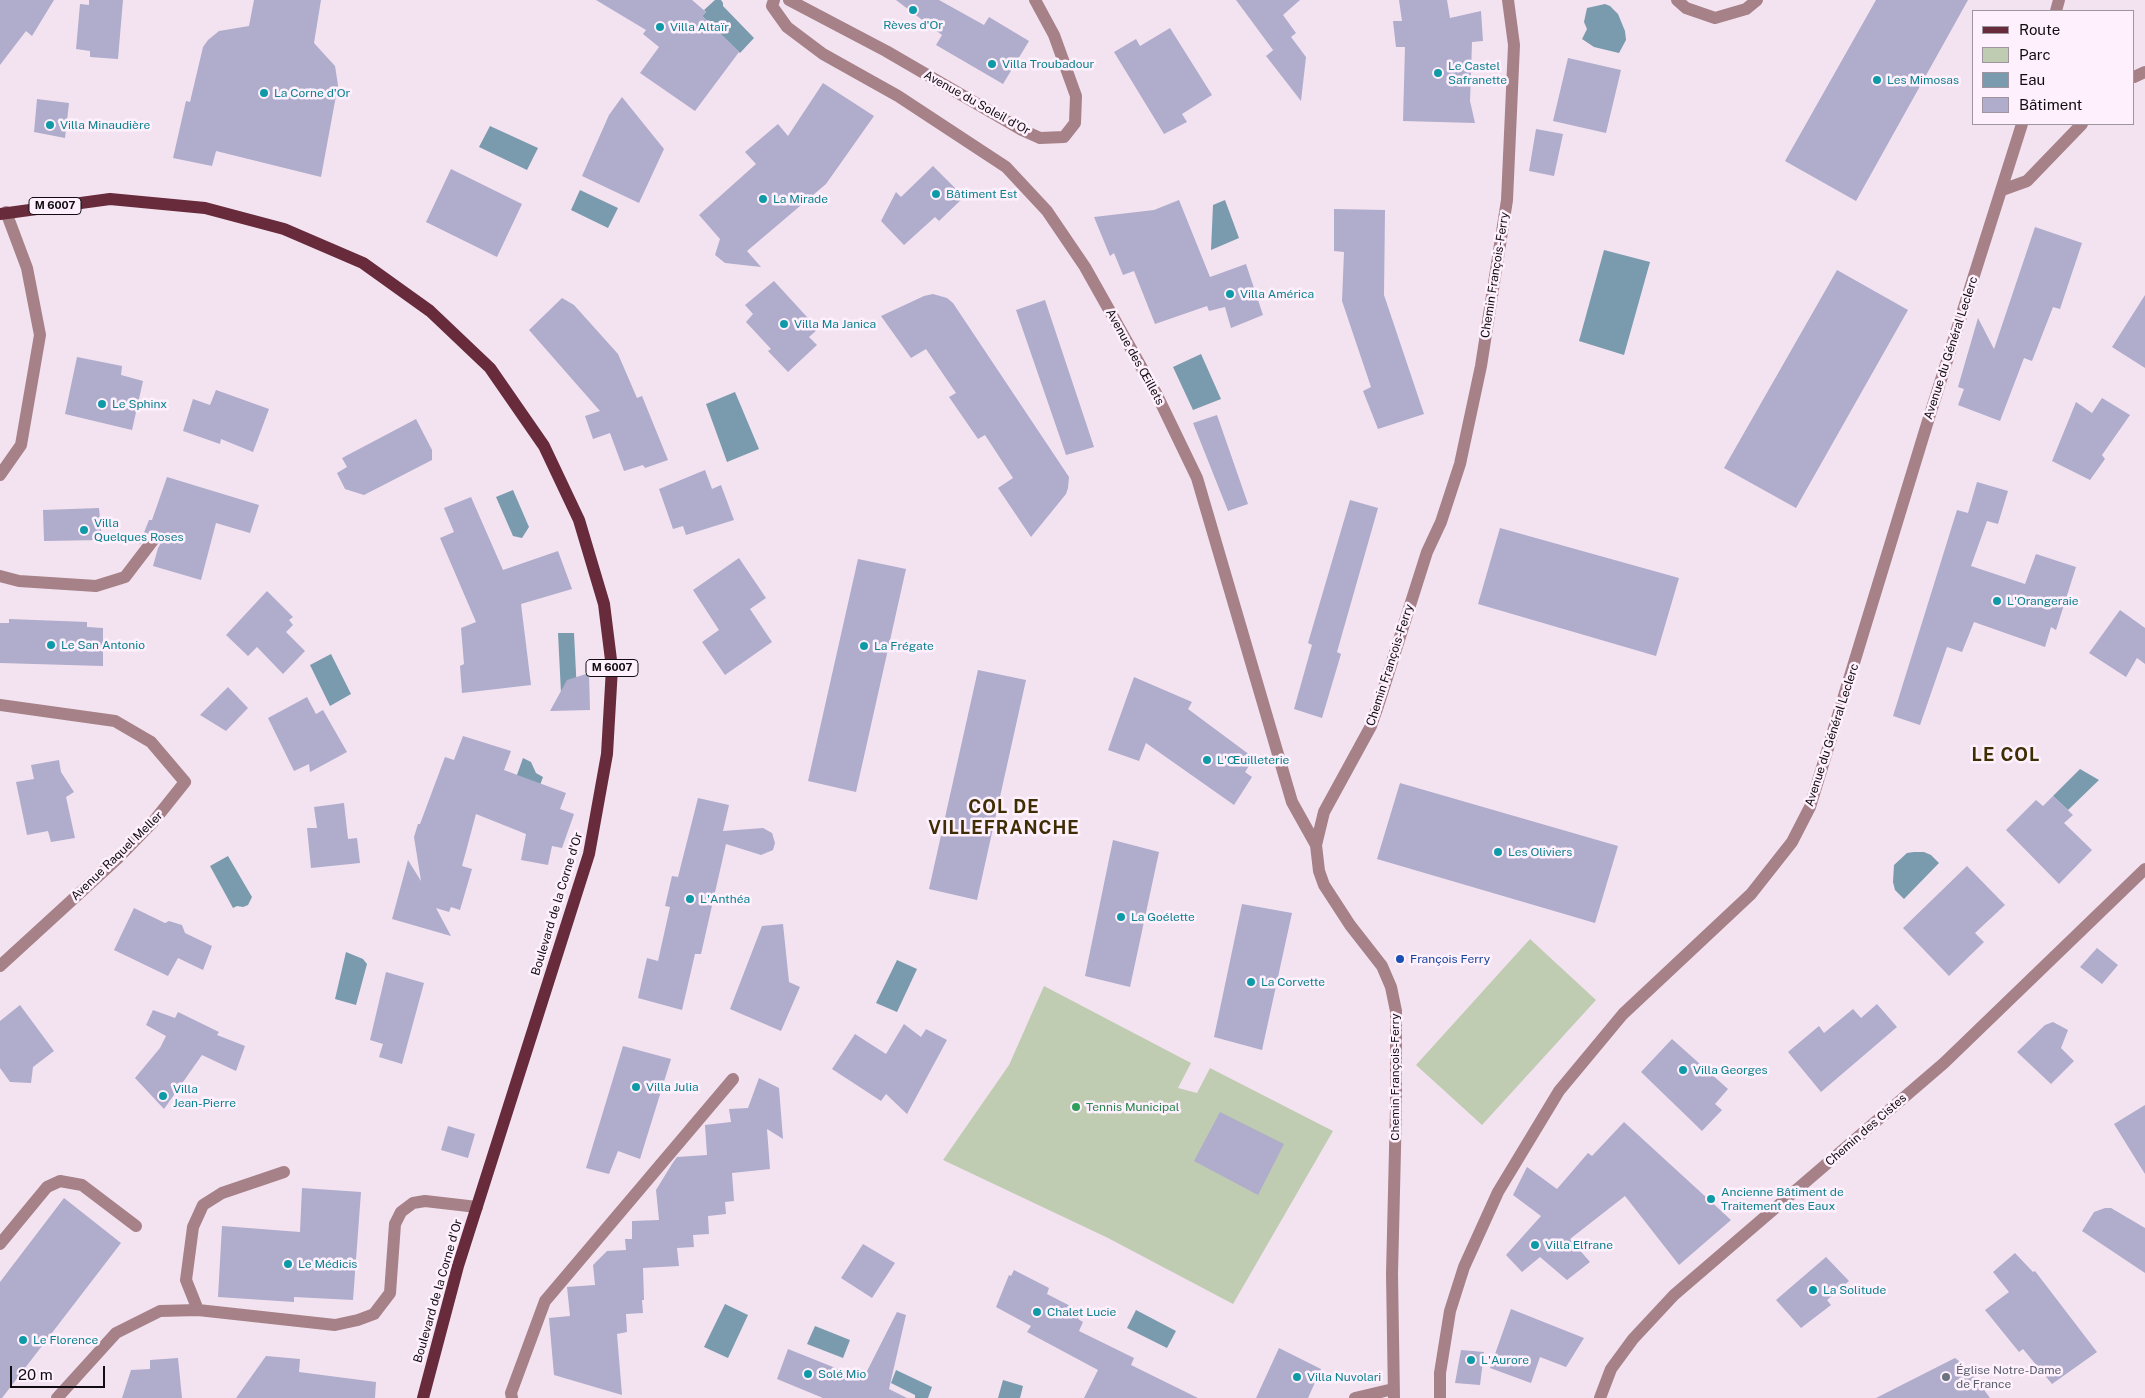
<!DOCTYPE html>
<meta charset="utf-8">
<style>
body{margin:0}
#map{position:relative;width:2145px;height:1398px;overflow:hidden;background:#f3e3f1;font-family:"Public Sans",sans-serif}
canvas{display:block}
.legend{position:absolute;left:1972px;top:10px;width:162px;height:115px;box-sizing:border-box;background:#fef1fd;border:1px solid #9f959f;margin:0;padding:6px 9px;list-style:none;font-size:15px;color:#110c11}
.legend li{display:flex;align-items:center;gap:10px;height:25px}
.legend b{width:25px;border:1px solid #9f959f}
.scale{position:absolute;left:10px;top:1366px;width:95px;height:22px;box-sizing:border-box;border:2px solid #110c11;border-top:0;padding-left:6px;font-size:15px;line-height:18px;white-space:nowrap;color:#110c11;-webkit-text-stroke:4px #fef1fd;paint-order:stroke}
</style>
<div id="map">
<canvas width="2145" height="1398"></canvas>
<ul class="legend">
<li><b style="height:6px;background:#682b3c"></b>Route</li>
<li><b style="height:14px;background:#c0ccb2"></b>Parc</li>
<li><b style="height:14px;background:#7a9aad"></b>Eau</li>
<li><b style="height:14px;background:#afaccc"></b>Bâtiment</li>
</ul>
<div class="scale">20 m</div>
</div>
<script>
const c = document.querySelector('canvas').getContext('2d');
c.lineJoin = 'round';
function fillPath(path, color) { c.fillStyle = color; c.fill(path, 'evenodd'); }
const poly = rows => new Path2D(rows.map(r => 'M' + r).join(''));
function trace(path, color, width, dash) { c.strokeStyle = color; c.lineWidth = width; c.lineCap = dash ? 'butt' : 'round'; c.setLineDash(dash || []); c.stroke(path); }
function drawText(font, color, halo, rows, align = 'center') {
  c.font = font + ' "Public Sans",sans-serif'; c.lineWidth = 5; c.setLineDash([]); c.textBaseline = 'middle'; c.strokeStyle = halo; c.fillStyle = color; for (const [text, x, y, turn = 0] of rows) {
    c.save(); c.translate(x, y); c.rotate((+turn || 0) * Math.PI / 180); c.textAlign = isNaN(turn) ? turn : align; if (halo) c.strokeText(text, 0, 0); c.fillText(text, 0, 0); c.restore();
  }
}
fillPath(poly([
 [1530,939,1596,1000,1482,1125,1416,1065],
 [1044,986,1191,1063,1178,1088,1197,1093,1210,1068,1333,1131,1233,1304,1108,1238,943,1160,1009,1065]
]), '#c0ccb2');
fillPath(poly([
 [715,0,721,0,723,3,723,6,754,38,740,53,702,16,706,12,704,10],
 [1605,4,1610,6,1618,14,1625,31,1626,40,1619,53,1594,47,1582,39,1587,29,1584,22,1587,8],
 [490,126,538,148,527,170,479,147],
 [580,190,618,208,608,228,571,210],
 [1225,200,1239,238,1211,250,1213,205],
 [1604,250,1650,262,1624,355,1579,341],
 [1201,354,1221,399,1193,410,1173,367],
 [735,392,759,449,727,462,706,404],
 [513,490,529,527,522,538,513,536,496,497],
 [558,633,574,633,577,693,561,693],
 [331,654,351,694,330,706,310,665],
 [523,758,531,762,536,773,543,777,530,812,507,803],
 [2080,769,2099,780,2068,810,2053,796],
 [1914,852,1924,852,1931,855,1939,863,1904,899,1895,890,1893,882,1894,865,1907,853],
 [228,856,252,897,248,905,243,907,237,906,233,908,210,866],
 [346,952,363,959,367,964,356,1005,335,999],
 [897,960,917,969,897,1012,876,1003],
 [725,1304,748,1315,728,1358,704,1347],
 [1136,1310,1176,1331,1167,1348,1127,1328],
 [815,1326,850,1340,843,1358,807,1344],
 [896,1370,932,1387,928,1398,915,1398,915,1395,891,1383],
 [1003,1380,1023,1386,1020,1398,998,1398]
]), '#7a9aad');
fillPath(poly([
 [0,0,54,0,32,36,26,31,0,65],
 [89,0,123,0,118,59,90,57,90,51,76,49,80,4,89,5],
 [254,0,321,0,314,43,335,66,338,85,321,177,216,151,212,166,173,158,186,101,190,102,203,47,208,40,219,31,249,26],
 [596,0,692,0,706,12,702,16,739,52,695,111,640,73,659,47,643,34,646,30],
 [896,0,939,0,984,25,989,17,1029,41,1003,84,936,45,942,35],
 [1236,0,1300,0,1283,15,1296,33,1291,37,1306,57,1301,101,1266,56,1277,47,1273,50],
 [1399,0,1447,0,1450,18,1481,11,1483,41,1472,42,1470,101,1475,123,1403,121,1405,47,1396,47,1393,21,1402,21],
 [1876,0,1968,0,1856,201,1785,161],
 [1170,28,1212,95,1182,114,1187,122,1164,134,1114,52,1136,39,1140,46],
 [1568,58,1621,70,1606,133,1553,121],
 [823,83,874,116,826,184,747,251,761,267,725,263,715,255,720,239,699,215,756,164,745,152,778,124,788,136],
 [622,97,664,149,639,203,582,176,609,115],
 [37,99,69,103,65,138,34,132],
 [1536,129,1563,134,1554,176,1529,171],
 [933,166,964,197,939,221,935,217,904,245,881,221,896,192,901,197],
 [451,169,522,204,497,257,426,222],
 [1179,200,1210,277,1246,264,1263,315,1231,328,1225,307,1209,311,1207,306,1155,324,1134,271,1123,275,1114,253,1110,256,1094,217,1154,210],
 [1334,209,1385,210,1384,295,1424,414,1378,429,1363,391,1371,387,1342,301,1344,252,1334,251],
 [2035,227,2082,243,2060,309,2053,307,2032,361,2024,358,2000,421,1958,405,1964,389,1958,387,1978,318,1994,349],
 [1837,270,1908,310,1796,508,1724,468],
 [774,281,818,329,809,337,817,345,788,372,768,351,771,349,746,322,753,314,745,305],
 [933,294,947,298,953,303,1069,477,1068,488,1066,494,1031,537,998,488,1013,478,985,435,978,439,949,397,956,393,926,349,911,358,881,316,924,296],
 [2145,295,2145,368,2112,347],
 [562,298,574,305,618,354,637,398,642,396,668,460,645,468,643,465,624,471,610,433,593,439,585,416,600,411,529,330],
 [1045,300,1094,447,1066,455,1016,310],
 [77,357,122,366,121,375,143,381,132,430,65,414],
 [216,390,269,409,253,452,221,439,220,444,183,431,193,399,210,405],
 [2102,398,2130,415,2102,455,2105,459,2090,480,2052,461,2076,402,2092,413],
 [1217,415,1248,504,1228,511,1193,423],
 [416,419,432,450,432,460,364,495,345,489,337,473,347,467,342,458],
 [705,470,712,489,721,485,734,520,686,535,683,526,673,529,659,489],
 [167,477,259,505,250,533,216,523,201,580,153,566,158,548,162,541,158,532,150,532,139,545,149,520,152,520],
 [1977,482,2008,491,1998,524,1987,521,1971,566,2025,584,2036,554,2076,567,2056,630,2051,627,2045,647,1974,622,1962,652,1947,647,1920,725,1893,716,1957,510,1968,513],
 [471,497,503,570,558,551,572,589,521,604,531,685,462,693,460,666,464,664,461,628,476,622,440,538,454,532,444,508],
 [1350,500,1378,508,1337,652,1341,654,1322,718,1294,709,1312,645,1308,643],
 [99,508,102,540,44,541,43,510],
 [1500,528,1679,578,1656,656,1478,604],
 [739,558,766,598,750,609,772,642,725,675,702,642,719,630,693,590],
 [858,559,906,569,856,792,808,781],
 [267,591,293,617,289,620,293,625,286,632,305,651,283,674,257,647,248,656,226,635],
 [2120,610,2145,628,2145,664,2137,658,2126,677,2089,653],
 [9,619,87,622,87,627,103,628,103,666,0,663,0,623,9,623],
 [978,670,1026,680,977,900,929,889],
 [589,673,590,710,550,711,567,680],
 [1134,677,1192,702,1188,709,1254,758,1245,772,1252,777,1234,805,1146,743,1139,761,1108,750],
 [228,687,248,708,226,731,200,715],
 [307,697,316,714,323,710,347,752,310,772,309,764,294,771,268,718],
 [463,736,511,751,504,770,566,793,560,809,574,814,562,848,552,846,548,865,521,860,526,834,476,814,462,866,472,869,460,910,451,907,449,912,436,908,451,936,392,919,408,860,421,881,414,837,418,824,420,824,445,757,454,760],
 [59,760,61,772,74,792,66,797,75,838,51,842,48,831,27,835,16,782,34,779,31,765],
 [1400,783,1618,846,1595,923,1377,859],
 [2053,796,2073,815,2064,823,2092,850,2059,884,2006,830,2036,800,2043,806],
 [698,798,729,805,723,831,763,828,772,833,775,843,773,850,761,855,726,844,701,954,695,954,682,1010,638,998,647,958,658,961,670,907,665,906,672,876,678,877],
 [344,803,348,839,357,838,360,863,311,868,307,828,317,828,314,807],
 [1113,840,1159,852,1130,987,1085,976],
 [1967,866,2005,905,1975,933,1984,942,1949,976,1903,928],
 [1242,904,1292,913,1262,1050,1214,1037],
 [134,908,165,923,169,921,182,925,185,933,212,946,203,970,178,958,168,976,114,950],
 [783,924,789,982,800,987,781,1031,730,1009,762,926],
 [2097,948,2118,965,2102,984,2080,967],
 [386,972,424,983,402,1064,379,1057,383,1044,370,1040],
 [1877,1004,1897,1027,1821,1092,1788,1052,1819,1026,1824,1033,1853,1009,1861,1018],
 [20,1005,54,1051,33,1067,31,1083,10,1082,0,1068,0,1021],
 [153,1010,175,1018,178,1012,219,1032,217,1035,245,1046,236,1071,202,1055,164,1109,135,1078,160,1048,166,1036,146,1025],
 [2053,1022,2068,1030,2061,1048,2074,1061,2051,1084,2017,1052,2045,1025],
 [904,1024,921,1037,926,1029,947,1040,907,1114,886,1094,881,1101,832,1069,855,1034,886,1054],
 [1672,1039,1728,1089,1715,1104,1722,1110,1702,1131,1641,1072],
 [623,1046,671,1059,640,1159,618,1151,609,1174,586,1168],
 [759,1078,779,1088,783,1139,767,1129,770,1169,732,1173,734,1201,725,1202,726,1214,708,1216,709,1234,693,1235,694,1247,677,1248,679,1266,643,1268,644,1300,642,1300,643,1313,626,1314,627,1332,617,1334,622,1395,554,1375,549,1318,570,1316,567,1287,595,1285,593,1265,607,1251,626,1250,625,1239,632,1239,632,1221,659,1220,656,1190,672,1164,677,1157,707,1155,705,1125,731,1122,729,1109,748,1108],
 [2145,1105,2145,1174,2114,1124],
 [1220,1112,1284,1144,1258,1195,1194,1161],
 [1624,1122,1731,1220,1679,1265,1625,1196,1570,1239,1590,1262,1567,1280,1540,1257,1522,1272,1506,1255,1541,1216,1513,1195,1527,1167,1557,1189,1588,1153,1592,1156],
 [448,1126,475,1134,468,1158,441,1150],
 [302,1188,361,1192,353,1300,294,1297,294,1302,218,1297,222,1226,300,1232],
 [64,1198,121,1243,2,1398,0,1398,0,1282],
 [2105,1208,2111,1208,2145,1228,2145,1273,2082,1231,2094,1212],
 [863,1244,895,1263,872,1298,841,1278],
 [2015,1253,2033,1272,2035,1271,2097,1352,2052,1384,2023,1349,2019,1352,1985,1310,2009,1292,1993,1272],
 [1826,1257,1849,1281,1827,1300,1831,1305,1801,1328,1776,1300],
 [1014,1270,1049,1288,1047,1294,1082,1312,1078,1319,1083,1322,1079,1331,1134,1358,1131,1365,1198,1398,1084,1398,1098,1370,1027,1332,1031,1326,996,1307,1009,1275,1011,1276],
 [1511,1309,1584,1338,1566,1367,1540,1357,1531,1383,1490,1368],
 [897,1312,906,1315,889,1389,907,1398,823,1398,777,1379,788,1349,863,1379],
 [1279,1348,1321,1369,1308,1398,1256,1398],
 [1461,1350,1484,1352,1480,1385,1455,1383],
 [266,1356,300,1359,299,1372,376,1382,375,1398,236,1398],
 [178,1358,182,1398,122,1398,131,1370,150,1369,150,1360],
 [1955,1358,1968,1368,1990,1398,1876,1398]
]), '#afaccc');
trace(poly([
 [774,0,772,6,787,27,823,54,898,96,1006,167,1047,211,1085,267,1157,395,1197,478,1292,802,1316,845],
 [789,0,886,51,1022,130,1040,138,1064,137,1075,123,1076,96,1054,35,1035,0],
 [1677,0,1686,8,1715,18,1746,9,1757,0],
 [2056,11,2059,0],
 [2134,77,2145,72],
 [2002,190,2027,181,2082,124],
 [0,475,21,445,40,335,27,268,6,212],
 [0,576,19,581,96,586,125,577,154,539],
 [0,705,115,721,151,742,185,782,153,822,118,858,0,966],
 [0,1244,47,1187,60,1181,82,1185,136,1226],
 [198,1310,186,1280,193,1227,203,1205,222,1193,284,1172],
 [57,1398,116,1333,160,1311,198,1310,335,1325,358,1320,374,1314,390,1293,395,1224,401,1212,413,1203,425,1201,477,1207],
 [512,1398,511,1393,545,1301,733,1079],
 [1355,1398,1393,1389],
 [1394,1398,1392,1274,1396,1108,1396,1011,1391,987,1382,966,1350,925,1324,885,1319,871,1316,845,1324,812,1371,726,1378,706,1427,552,1441,522,1460,464,1481,366,1507,200,1514,45,1508,0],
 [1440,1398,1440,1373,1450,1311,1464,1267,1498,1192,1559,1091,1623,1014,1751,894,1792,842,1810,807,1927,424,2022,124],
 [1600,1398,1611,1369,1633,1339,1674,1295,1944,1063,2145,869]
]), '#a68188', 12);
trace(poly([
 [0,214,110,199,205,208,284,229,363,263,430,311,490,368,544,446,579,520,604,604,612,668,607,754,589,854,458,1266,423,1398]
]), '#682b3c', 12);
for (const [x, y, r, color] of [
 [913,10,5,"#0f9aa8"],
 [660,27,5,"#0f9aa8"],
 [992,64,5,"#0f9aa8"],
 [1438,73,5,"#0f9aa8"],
 [1877,80,5,"#0f9aa8"],
 [264,93,5,"#0f9aa8"],
 [50,125,5,"#0f9aa8"],
 [936,194,5,"#0f9aa8"],
 [763,199,5,"#0f9aa8"],
 [1230,294,5,"#0f9aa8"],
 [784,324,5,"#0f9aa8"],
 [102,404,5,"#0f9aa8"],
 [84,530,5,"#0f9aa8"],
 [1997,601,5,"#0f9aa8"],
 [51,645,5,"#0f9aa8"],
 [864,646,5,"#0f9aa8"],
 [1207,760,5,"#0f9aa8"],
 [1498,852,5,"#0f9aa8"],
 [690,899,5,"#0f9aa8"],
 [1121,917,5,"#0f9aa8"],
 [1400,959,5,"#1a4fb4"],
 [1251,982,5,"#0f9aa8"],
 [1683,1070,5,"#0f9aa8"],
 [636,1087,5,"#0f9aa8"],
 [163,1096,5,"#0f9aa8"],
 [1076,1107,5,"#2e9e5b"],
 [1711,1199,5,"#0f9aa8"],
 [1535,1245,5,"#0f9aa8"],
 [288,1264,5,"#0f9aa8"],
 [1813,1290,5,"#0f9aa8"],
 [1037,1312,5,"#0f9aa8"],
 [23,1340,5,"#0f9aa8"],
 [1471,1360,5,"#0f9aa8"],
 [808,1374,5,"#0f9aa8"],
 [1297,1377,5,"#0f9aa8"],
 [1946,1377,5,"#6b7280"]
]) { const dot = new Path2D(); dot.arc(x, y, r, 0, 2 * Math.PI); c.fillStyle = color; c.fill(dot); trace(dot, '#fef1fd', 2); }
for (const [x, y, w] of [
 [55,206,52],
 [612,668,52]
]) { const box = new Path2D(); box.roundRect(x - w / 2, y - 8.5, w, 17, 4); c.fillStyle = '#fef1fd'; c.fill(box); trace(box, '#110c11', 1); }
drawText('bold 11px', '#110c11', null, [
 ["M 6007",55,206],
 ["M 6007",612,668]
]);
drawText('12px', '#0d838f', '#fef1fd', [
 ["Rèves d'Or",913,25,"center"],
 ["Villa Altaïr",670,27],
 ["Villa Troubadour",1002,64],
 ["Le Castel",1448,66],
 ["Safranette",1448,80],
 ["Les Mimosas",1887,80],
 ["La Corne d'Or",274,93],
 ["Villa Minaudière",60,125],
 ["Bâtiment Est",946,194],
 ["La Mirade",773,199],
 ["Villa América",1240,294],
 ["Villa Ma Janica",794,324],
 ["Le Sphinx",112,404],
 ["Villa",94,523],
 ["Quelques Roses",94,537],
 ["L'Orangeraie",2007,601],
 ["Le San Antonio",61,645],
 ["La Frégate",874,646],
 ["L'Œuilleterie",1217,760],
 ["Les Oliviers",1508,852],
 ["L'Anthéa",700,899],
 ["La Goélette",1131,917],
 ["La Corvette",1261,982],
 ["Villa Georges",1693,1070],
 ["Villa Julia",646,1087],
 ["Villa",173,1089],
 ["Jean-Pierre",173,1103],
 ["Ancienne Bâtiment de",1721,1192],
 ["Traitement des Eaux",1721,1206],
 ["Villa Elfrane",1545,1245],
 ["Le Médicis",298,1264],
 ["La Solitude",1823,1290],
 ["Chalet Lucie",1047,1312],
 ["Le Florence",33,1340],
 ["L'Aurore",1481,1360],
 ["Solé Mio",818,1374],
 ["Villa Nuvolari",1307,1377]
], 'left');
drawText('12px', '#110c11', '#fef1fd', [
 ["Avenue du Soleil d'Or",977,103,29],
 ["Chemin François-Ferry",1495,275,-81],
 ["Avenue du Général Leclerc",1951,348,-72],
 ["Avenue des Œillets",1135,357,61],
 ["Chemin François-Ferry",1390,665,-72],
 ["Avenue du Général Leclerc",1832,735,-72],
 ["Avenue Raquel Meller",117,856,-44],
 ["Boulevard de la Corne d'Or",557,904,-73],
 ["Chemin François-Ferry",1395,1077,-90],
 ["Chemin des Cistes",1866,1130,-41],
 ["Boulevard de la Corne d'Or",438,1291,-74]
]);
drawText('12px', '#164399', '#fef1fd', [
 ["François Ferry",1410,959]
], 'left');
drawText('12px', '#27864d', '#fef1fd', [
 ["Tennis Municipal",1086,1107]
], 'left');
drawText('12px', '#5b616d', '#fef1fd', [
 ["Église Notre-Dame",1956,1370],
 ["de France",1956,1384]
], 'left');
c.letterSpacing = '1px';
drawText('bold 18px', '#3f2d04', '#fef1fd', [
 ["LE COL",2006,755],
 ["COL DE",1004,807],
 ["VILLEFRANCHE",1004,828]
]);
c.letterSpacing = '0px';
</script>
